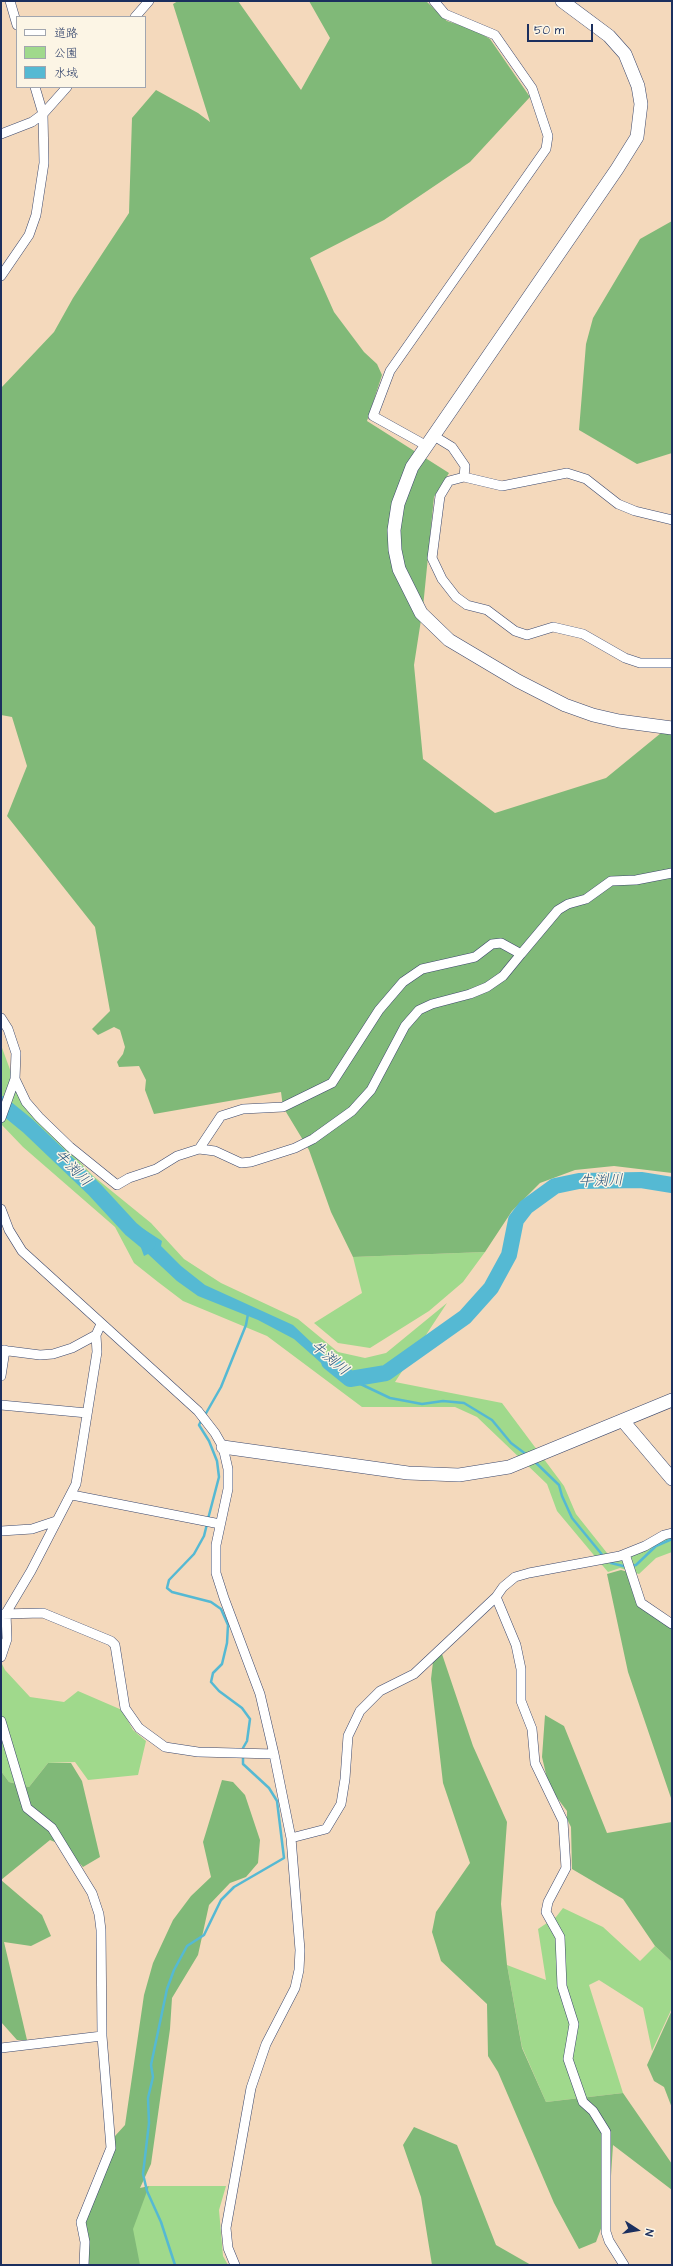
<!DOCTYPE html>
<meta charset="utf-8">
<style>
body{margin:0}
#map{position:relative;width:673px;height:2266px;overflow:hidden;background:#f4d9bc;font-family:"Architects Daughter","Klee One",sans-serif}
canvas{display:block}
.frame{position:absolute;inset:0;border:2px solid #1b2f5e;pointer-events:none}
.legend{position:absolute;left:16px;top:16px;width:130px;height:72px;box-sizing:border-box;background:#fcf5e5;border:1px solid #a2a6af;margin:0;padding:5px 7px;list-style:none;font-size:12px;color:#1b2f5e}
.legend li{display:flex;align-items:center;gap:8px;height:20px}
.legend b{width:20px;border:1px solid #a2a6af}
.north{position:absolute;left:617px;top:2210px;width:40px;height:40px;-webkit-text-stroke:3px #fcf5e5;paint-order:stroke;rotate:102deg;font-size:11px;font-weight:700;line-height:16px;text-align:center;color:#1b2f5e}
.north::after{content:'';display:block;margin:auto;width:14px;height:18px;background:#1b2f5e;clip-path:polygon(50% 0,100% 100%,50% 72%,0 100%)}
.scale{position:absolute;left:527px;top:24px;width:66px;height:18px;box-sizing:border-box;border:2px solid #1b2f5e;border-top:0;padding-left:5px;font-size:12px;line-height:14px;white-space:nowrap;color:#1b2f5e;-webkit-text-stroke:3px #fcf5e5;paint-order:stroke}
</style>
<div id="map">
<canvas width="673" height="2266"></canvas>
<div class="frame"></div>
<ul class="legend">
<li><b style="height:5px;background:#fff"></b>道路</li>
<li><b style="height:11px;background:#a0d98c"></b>公園</li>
<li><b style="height:11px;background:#55b9d3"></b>水域</li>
</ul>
<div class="north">N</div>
<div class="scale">50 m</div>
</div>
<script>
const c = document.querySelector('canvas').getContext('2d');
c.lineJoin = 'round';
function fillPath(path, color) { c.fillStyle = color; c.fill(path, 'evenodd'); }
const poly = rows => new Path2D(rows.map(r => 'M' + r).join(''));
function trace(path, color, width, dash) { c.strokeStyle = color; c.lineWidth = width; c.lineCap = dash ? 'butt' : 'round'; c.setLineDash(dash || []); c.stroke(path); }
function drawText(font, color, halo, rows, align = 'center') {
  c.font = font + ' "Architects Daughter","Klee One",sans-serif'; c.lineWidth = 3; c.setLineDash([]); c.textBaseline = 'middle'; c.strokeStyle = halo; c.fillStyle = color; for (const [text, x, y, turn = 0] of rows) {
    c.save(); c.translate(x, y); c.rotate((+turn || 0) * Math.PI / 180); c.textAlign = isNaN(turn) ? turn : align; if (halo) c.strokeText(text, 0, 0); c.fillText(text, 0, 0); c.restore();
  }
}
fillPath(poly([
 [1,1045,20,1097,92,1175,151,1223,184,1259,221,1283,298,1319,338,1352,365,1358,386,1353,447,1303,395,1382,502,1403,564,1486,576,1514,607,1553,618,1559,672,1535,672,1552,656,1558,639,1574,620,1568,608,1572,557,1511,547,1484,477,1417,455,1407,362,1407,267,1336,183,1301,158,1282,134,1263,115,1227,23,1147,1,1124],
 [485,1252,463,1282,429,1311,370,1348,338,1343,314,1323,362,1293,353,1257],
 [1,1662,5,1670,30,1697,64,1702,78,1691,122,1710,133,1730,146,1741,138,1775,88,1780,75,1762,48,1763,29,1787,9,1782,1,1771],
 [563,1908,603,1927,640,1961,655,1946,672,1962,672,2008,652,2051,643,2008,599,1980,589,1985,623,2093,546,2102,522,2047,507,1965,546,1980,538,1929,556,1917],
 [149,2186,226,2186,219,2210,223,2256,228,2265,105,2265]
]), '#a0d98c');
fillPath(poly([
 [178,1,238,1,301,90,330,38,309,1,426,1,447,21,475,30,490,39,530,97,470,162,384,220,310,258,334,312,364,352,377,364,382,375,367,421,449,473,434,497,423,607,414,665,423,759,495,813,606,778,672,724,672,1173,614,1166,575,1170,540,1183,512,1211,485,1252,353,1257,331,1212,309,1150,283,1107,281,1092,154,1114,145,1090,146,1080,139,1066,119,1067,117,1062,123,1054,125,1047,120,1030,114,1027,98,1035,92,1029,110,1011,95,927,7,816,27,766,12,717,1,715,1,388,54,332,73,298,129,213,132,118,156,90,198,113,210,122,173,4],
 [672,221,672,453,637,464,579,430,586,344,593,318,640,239],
 [621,1570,635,1574,643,1601,672,1619,672,1801,628,1672,607,1574],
 [442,1654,473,1746,507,1822,501,1904,507,1965,522,2048,546,2102,623,2093,672,2164,672,2190,613,2145,609,2207,596,2242,579,2249,554,2203,498,2072,488,2056,487,2004,441,1961,432,1932,436,1912,470,1863,443,1783,431,1679,433,1662],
 [545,1715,564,1726,607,1833,672,1822,672,1962,655,1946,623,1899,572,1869,571,1827,567,1819,567,1811,549,1787,542,1757],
 [48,1763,71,1763,82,1781,100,1857,83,1867,62,1845,50,1840,1,1880,42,1915,51,1936,31,1946,4,1942,27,2040,17,2040,1,2022,1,1771,9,1782,29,1787],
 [222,1780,233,1782,245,1795,260,1840,258,1863,246,1877,230,1883,209,1905,198,1955,172,1998,170,2029,151,2164,140,2188,149,2186,133,2229,140,2265,84,2265,82,2222,115,2136,125,2125,144,1995,153,1963,173,1920,191,1896,211,1877,203,1842],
 [672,2010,672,2108,664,2087,654,2081,647,2065],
 [414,2127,457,2145,496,2245,531,2265,432,2265,421,2197,403,2145]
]), '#80b978');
fillPath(poly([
 [142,1228,162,1241,161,1246,181,1266,205,1285,293,1325,350,1379,329,1370,294,1339,258,1320,198,1296,177,1281,148,1254,144,1256,136,1234,131,1229,140,1230]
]), '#55b9d3');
trace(poly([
 [350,1379,390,1398,422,1404,443,1401,464,1403,492,1420,511,1443,527,1455],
 [205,1415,221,1387,246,1325,248,1314],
 [202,1419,199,1425,209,1441,217,1461,219,1477,208,1519],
 [534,1461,559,1485,562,1496,572,1518,604,1557],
 [608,1560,611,1563,627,1567,636,1565,656,1546,672,1539],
 [175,2265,161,2222,147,2191,143,2174,149,2123,148,2098,153,2077,151,2065,167,1989,174,1970,187,1946,204,1935,221,1900,234,1887,284,1858,277,1801,269,1788,243,1764,243,1748,247,1741,250,1719,242,1708,219,1691,211,1682,213,1673,222,1664,227,1643,228,1625,221,1609,211,1602,172,1592,167,1588,169,1580,194,1554,204,1536,207,1524]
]), '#55b9d3', 2.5);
trace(poly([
 [1,1104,28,1126,95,1190,131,1229,148,1243],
 [329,1362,350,1379,386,1373,465,1317,491,1288,509,1255,516,1220,526,1207,555,1186,579,1181,641,1180,672,1185]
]), '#55b9d3', 16);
const street = poly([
 [10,1,17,25],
 [135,17,149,1],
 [1,134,32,122,43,114,67,87],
 [1,276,29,235,36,215,44,163,43,114,35,87],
 [434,436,452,447,465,466,464,477],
 [427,446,373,416,390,371,546,149,548,136,532,88,495,35,445,14,434,1],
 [672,520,635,511,618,504,586,479,567,473,502,486,464,477,449,481,440,496,432,558,442,579,456,597,467,605,487,610,515,631,527,635,553,627,583,634,625,658,640,663,672,663],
 [1,1018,8,1029,16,1053,15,1079,1,1118],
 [15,1079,26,1102,39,1117,70,1147,117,1185,129,1178,156,1169,177,1156,199,1149,221,1116,243,1109,283,1107,332,1083,379,1010,403,982,422,969,475,957,492,944,501,943,521,954,558,910,568,904,586,899,611,881,636,880,672,873],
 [199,1149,215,1151,241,1163,251,1162,295,1148,313,1139,352,1111,371,1090,405,1026,419,1010,432,1004,470,994,487,987,503,976,521,954],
 [1,1209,9,1230,22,1251,198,1411,215,1433,223,1447,228,1469,228,1489,216,1545,216,1573,224,1598,260,1694,274,1754,291,1838,300,1950,299,1970,295,1988,266,2044,251,2088,226,2228,228,2248,235,2265],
 [1,1350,40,1355,53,1354,72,1348,96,1335],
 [1,1376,5,1350],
 [1,1405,87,1413],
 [72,1495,220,1524],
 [1,1531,32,1529,56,1521],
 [625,1554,641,1603,672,1624],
 [496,1597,516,1645,521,1669,521,1701,532,1729,535,1763,563,1821,566,1868,548,1902,546,1912,560,1937,562,1986,574,2024,568,2059,583,2102,593,2111,606,2132,606,2232,609,2241,624,2265],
 [2,1614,43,1613,111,1641,115,1645,125,1708,139,1728,165,1747,198,1752,274,1754],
 [1,1657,7,1639,6,1613,31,1571,76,1484,97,1352,96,1335,101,1324],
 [1,1721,27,1808,52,1828,92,1893,99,1914,101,1930,102,2036,111,2148,81,2222,85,2242,84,2265],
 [291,1838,326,1829,341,1804,345,1779,348,1736,360,1711,380,1691,414,1674,496,1597,503,1587,515,1577,529,1573,620,1556,645,1546,664,1535,672,1533],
 [1,2048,102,2036]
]);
const secondary = poly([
 [562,1,609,36,625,54,638,86,641,104,637,137,617,169,412,467,398,504,394,530,395,550,399,569,421,613,449,640,518,681,565,705,593,715,619,721,672,728],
 [623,1421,672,1479],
 [223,1447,408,1473,459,1475,509,1467,672,1400]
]);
trace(street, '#3c486c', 10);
trace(secondary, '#3c486c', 14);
trace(street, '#fff', 9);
trace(secondary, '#fff', 13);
drawText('italic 15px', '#2c5881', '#fcf5e5', [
 ["牛渕川",72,1169,45],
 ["牛渕川",601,1182,-2],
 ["牛渕川",329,1359,40]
]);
</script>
